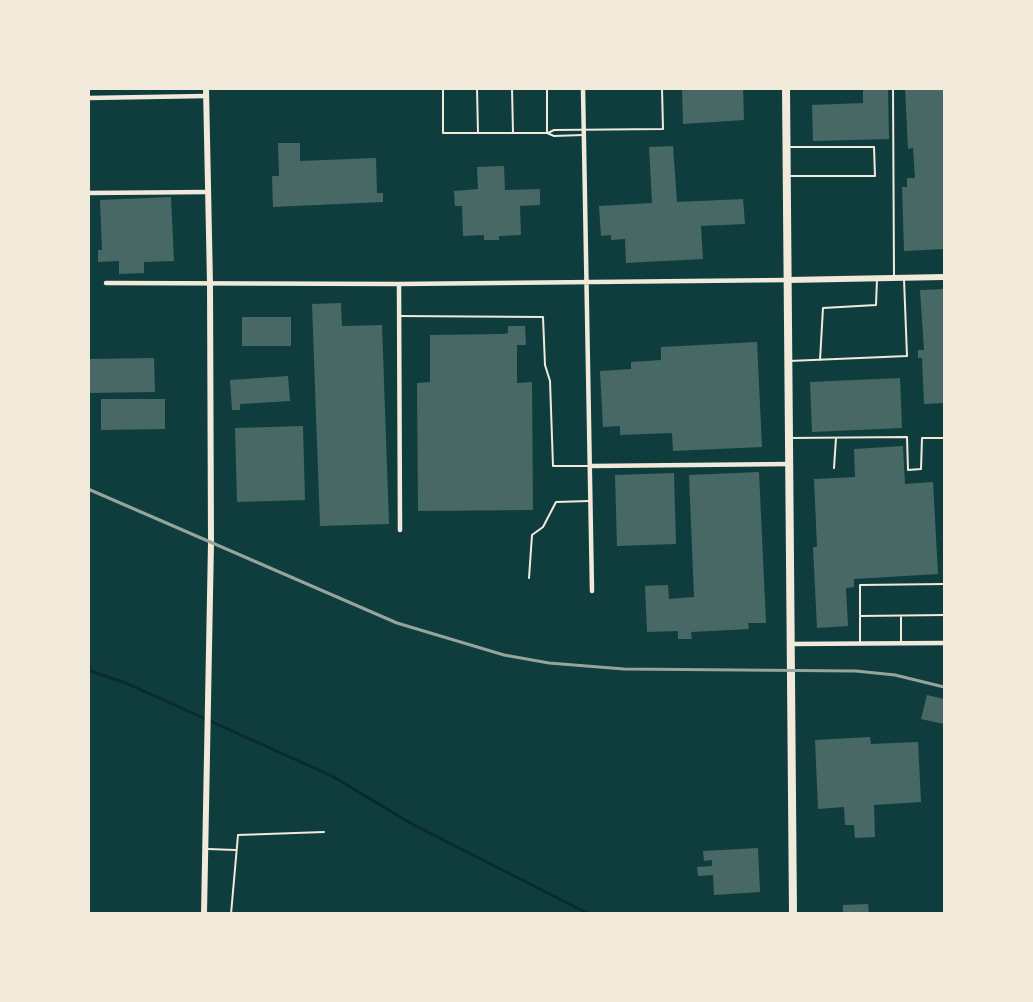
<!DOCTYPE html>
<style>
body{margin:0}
#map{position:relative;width:1033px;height:1002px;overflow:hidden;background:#0f3d3e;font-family:"Space Grotesk",sans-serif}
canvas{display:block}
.frame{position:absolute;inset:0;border:90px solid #f1e9da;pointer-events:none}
</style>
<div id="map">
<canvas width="1033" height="1002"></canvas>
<div class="frame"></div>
</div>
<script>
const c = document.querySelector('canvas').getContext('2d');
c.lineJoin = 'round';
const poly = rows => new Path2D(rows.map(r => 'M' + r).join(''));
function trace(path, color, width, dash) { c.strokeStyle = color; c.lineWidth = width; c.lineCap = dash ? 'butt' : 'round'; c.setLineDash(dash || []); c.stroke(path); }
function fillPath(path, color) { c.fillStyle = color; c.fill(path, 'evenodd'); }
trace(poly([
 [88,670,128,684,332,776,412,824,589,914]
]), '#0a2a2b', 3);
fillPath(poly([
 [682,88,743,88,744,120,683,124],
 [863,88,888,88,889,139,813,141,812,105,863,103],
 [905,88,944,88,944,249,904,251,902,187,907,187,907,178,915,178,913,148,908,149],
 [278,143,300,143,300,161,376,158,377,193,383,193,383,202,273,207,272,176,279,176],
 [673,146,677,202,743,199,745,224,701,226,703,259,626,263,625,239,611,240,611,235,601,236,599,206,652,203,649,147],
 [504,166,505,190,540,189,540,205,520,206,521,235,499,236,499,240,484,240,484,235,463,236,462,206,455,206,454,191,478,189,477,167],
 [171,197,174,261,144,262,144,273,119,274,119,261,98,262,98,250,102,250,100,200],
 [944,289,944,403,924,404,922,358,918,358,918,350,924,350,920,290],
 [341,303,342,326,382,325,389,524,320,526,312,304],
 [242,317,291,317,291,346,242,346],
 [508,326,525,326,526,345,517,345,517,383,532,382,533,510,418,511,417,383,430,382,430,335,504,334,508,333],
 [757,342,762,447,673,451,672,433,620,435,620,426,603,427,600,371,631,369,631,362,661,360,661,347],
 [154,358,155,392,88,393,88,359],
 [288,376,290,401,240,404,240,410,232,410,230,380],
 [900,378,902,428,812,432,810,382],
 [101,399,165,399,165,429,101,430],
 [303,426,305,500,237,502,235,428],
 [903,446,905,484,933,482,938,574,854,579,854,587,846,588,848,626,817,628,813,547,817,547,814,479,855,477,854,449],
 [759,472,766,623,748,623,749,629,691,632,692,639,678,639,678,631,647,632,645,586,668,585,669,599,694,597,689,475],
 [674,473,676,544,617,546,615,475],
 [927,695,944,699,944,724,921,719],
 [870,737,871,744,918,742,921,802,874,805,875,837,855,838,854,825,845,825,844,807,818,809,815,740],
 [758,848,760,892,714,895,713,875,698,876,697,867,712,866,712,860,704,861,703,851],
 [868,904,869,914,843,914,843,905]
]), '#486865');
trace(poly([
 [265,88,439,88],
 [443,88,443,133,547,133,547,88],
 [477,88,478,133],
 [512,88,513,133],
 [893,88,894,278],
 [547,133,554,136,583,135],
 [548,133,554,130,663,129,662,88],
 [790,147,874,147,875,176,790,176],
 [399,316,543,317,545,365,550,381,553,466,589,466],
 [820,360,823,308,876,305,877,279],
 [789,361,907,356,904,279],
 [790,438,907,437,908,470,921,469,922,438,944,438],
 [834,468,836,438],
 [529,578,532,535,543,527,556,502,589,501],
 [860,616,860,585,944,584],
 [860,643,860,616,944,615],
 [901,643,901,616],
 [208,849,235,850],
 [231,914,238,835,324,832]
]), '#f1e9da', 2);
trace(poly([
 [583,88,592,591],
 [88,98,206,96],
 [88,193,208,192],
 [106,283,399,284,788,280],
 [399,284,400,530],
 [592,466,790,464],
 [790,644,944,643]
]), '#f1e9da', 4.5);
trace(poly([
 [788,280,944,277],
 [204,914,211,543,210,284,206,88]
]), '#f1e9da', 6);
trace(poly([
 [786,88,793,914]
]), '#f1e9da', 8);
trace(poly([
 [88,489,397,623,504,655,549,663,624,669,856,671,895,675,944,687]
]), '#97a49c', 3);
</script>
